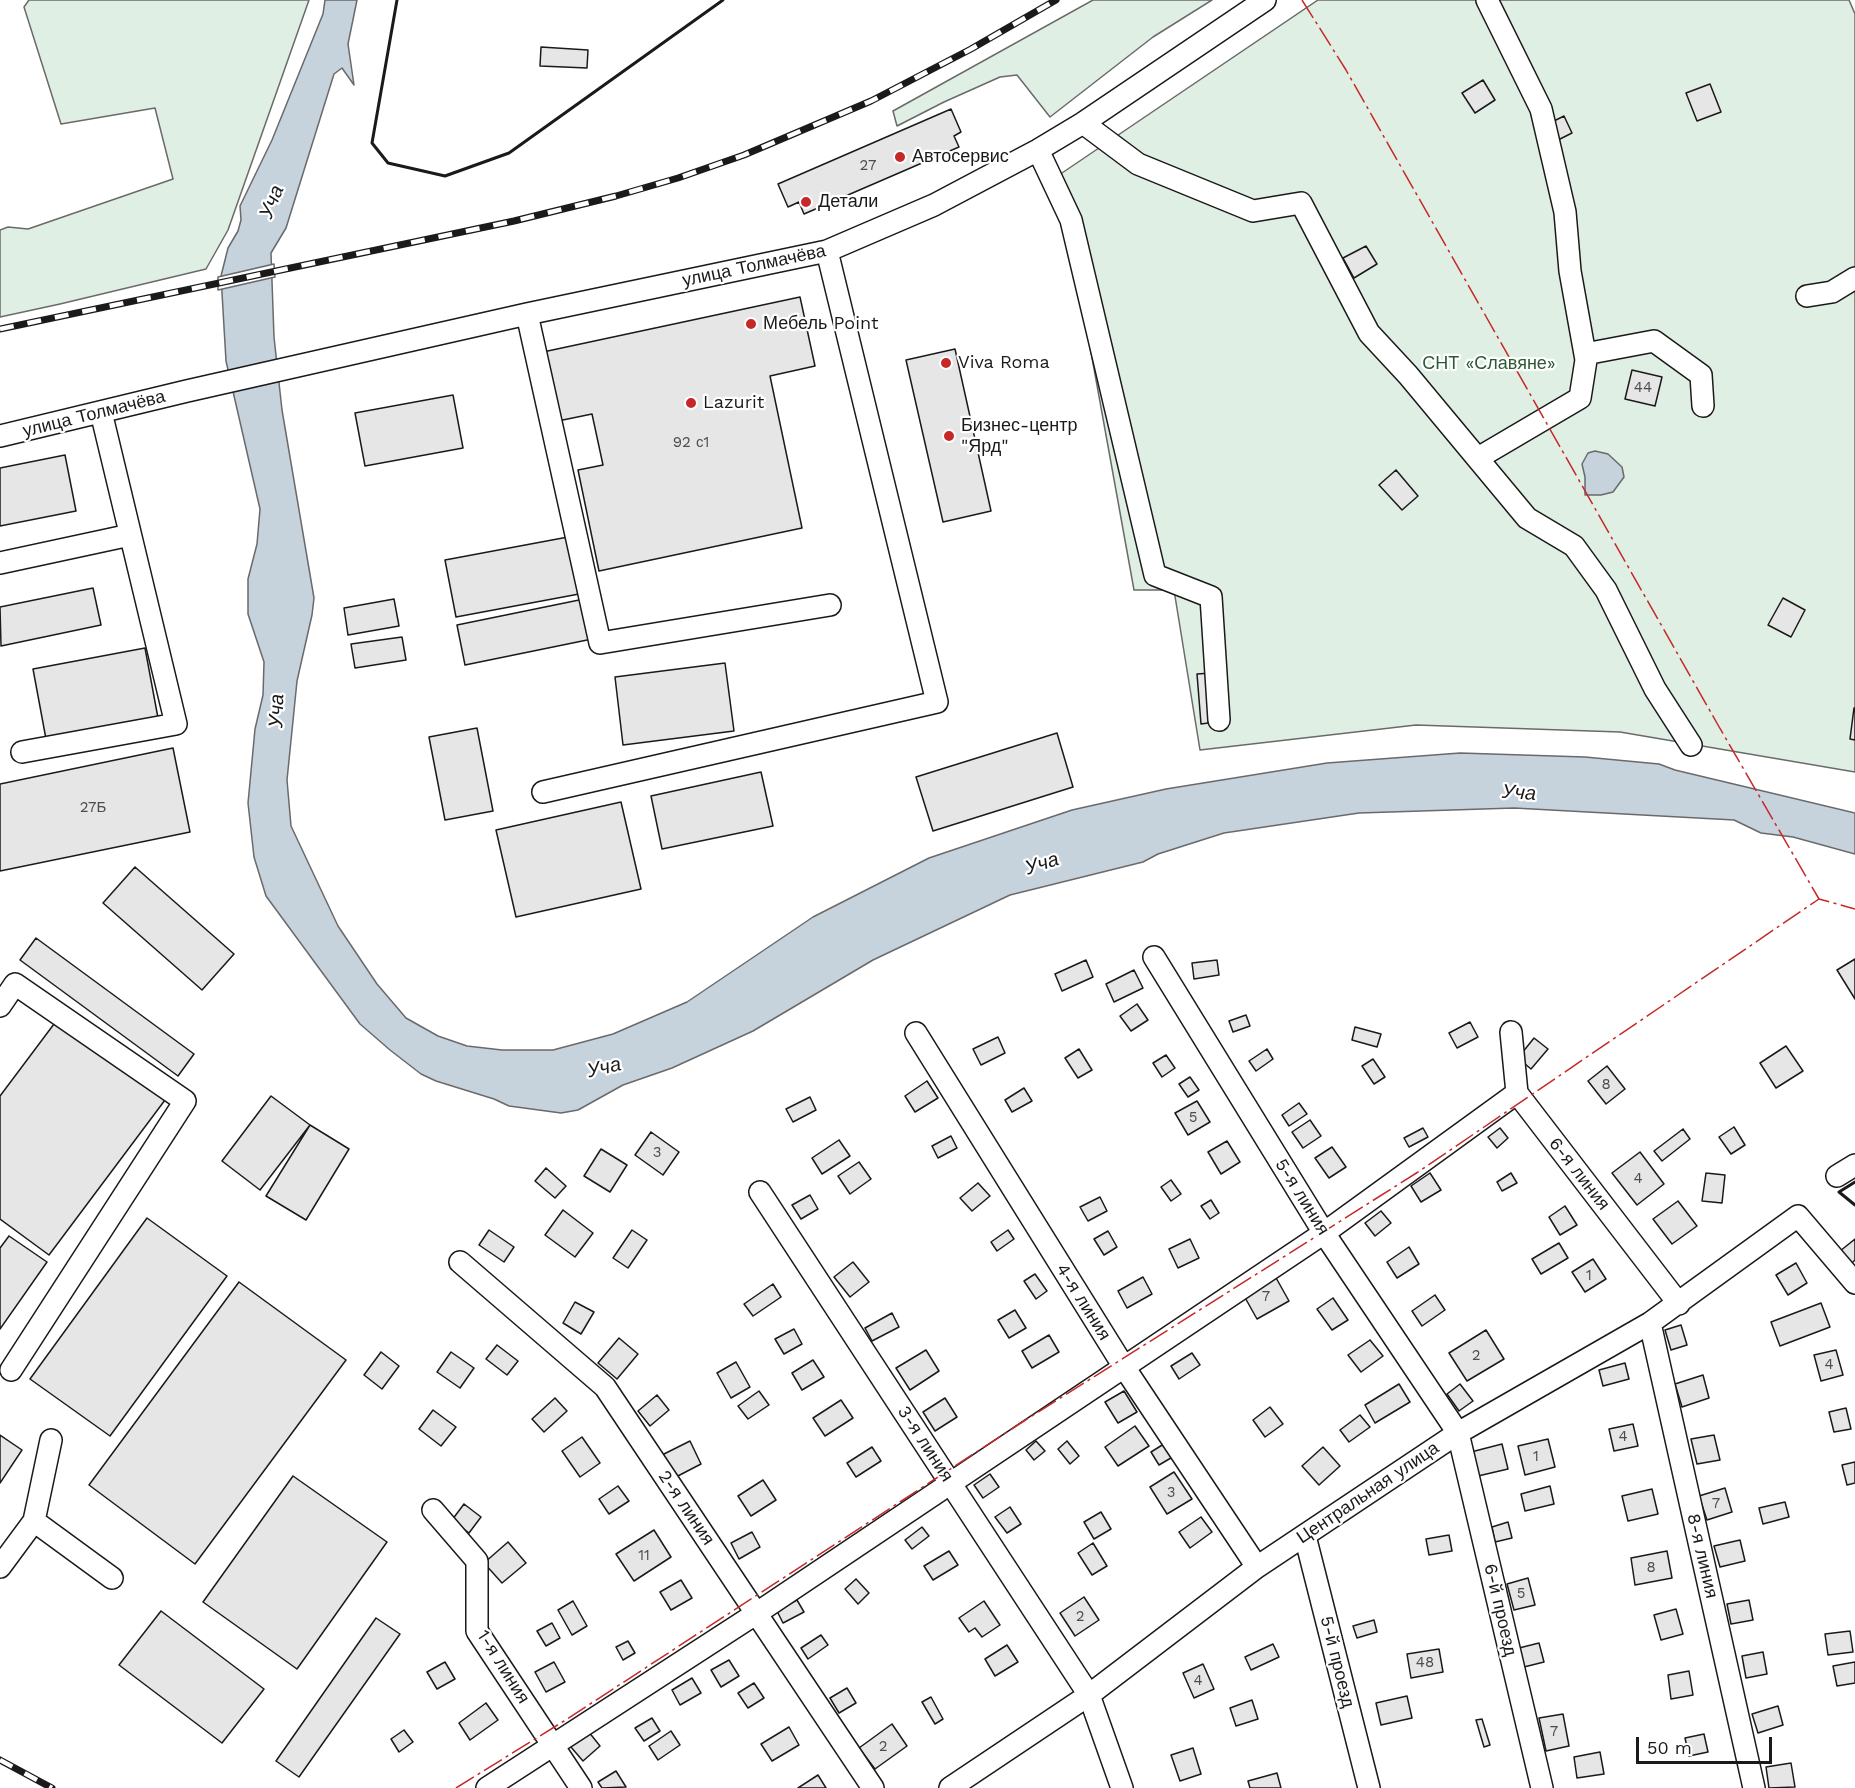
<!DOCTYPE html>
<meta charset="utf-8">
<style>
body{margin:0}
#map{position:relative;width:1855px;height:1788px;overflow:hidden;background:#fff;font-family:"Work Sans",sans-serif}
canvas{display:block}
.scale{position:absolute;left:1636px;top:1737px;width:136px;height:27px;box-sizing:border-box;border:3px solid #1a1a1a;border-top:0;padding-left:8px;font-size:18px;line-height:21px;white-space:nowrap;color:#1a1a1a;-webkit-text-stroke:4px #fff;paint-order:stroke}
</style>
<div id="map">
<canvas width="1855" height="1788"></canvas>
<div class="scale">50 m</div>
</div>
<script>
const c = document.querySelector('canvas').getContext('2d');
c.lineJoin = 'round';
function fillPath(path, color) { c.fillStyle = color; c.fill(path, 'evenodd'); }
const poly = rows => new Path2D(rows.map(r => 'M' + r).join(''));
function trace(path, color, width, dash) { c.strokeStyle = color; c.lineWidth = width; c.lineCap = dash ? 'butt' : 'round'; c.setLineDash(dash || []); c.stroke(path); }
function drawText(font, color, halo, rows, align = 'center') {
  c.font = font + ' "Work Sans",sans-serif'; c.lineWidth = 4.5; c.setLineDash([]); c.textBaseline = 'middle'; c.strokeStyle = halo; c.fillStyle = color; for (const [text, x, y, turn = 0] of rows) {
    c.save(); c.translate(x, y); c.rotate((+turn || 0) * Math.PI / 180); c.textAlign = isNaN(turn) ? turn : align; if (halo) c.strokeText(text, 0, 0); c.fillText(text, 0, 0); c.restore();
  }
}
const green = poly([
 [29,0,309,0,228,230,206,269,60,304,0,317,0,230,8,227,28,229,173,179,155,108,61,124,24,7,29,0],
 [1093,0,1212,0,1153,37,1050,117,1017,75,1000,77,944,102,897,126,893,111,1093,0],
 [1318,0,1849,0,1855,14,1855,772,1620,732,1416,725,1200,750,1174,590,1134,590,1059,175,1318,0]
]);
fillPath(green, '#e0efe3');
trace(green, '#6a6a6a', 1.5);
const water = poly([
 [325,0,357,0,348,44,354,85,342,68,334,74,286,228,271,253,274,337,282,410,314,598,312,615,297,681,287,780,291,826,338,926,377,984,406,1018,438,1036,467,1046,502,1050,553,1050,613,1034,687,1002,813,917,929,858,1072,810,1166,789,1327,763,1460,753,1585,757,1659,764,1675,770,1855,813,1855,854,1793,837,1761,833,1734,820,1514,808,1359,813,1224,833,1158,854,1143,862,1010,895,873,960,753,1031,672,1068,623,1085,578,1110,561,1113,509,1106,494,1099,436,1081,421,1074,390,1050,360,1024,266,896,254,857,248,803,255,729,263,695,264,662,248,614,248,579,257,544,260,509,226,361,221,276,228,248,238,231,241,220,240,206,272,140,323,14,325,0],
 [1595,451,1608,454,1622,467,1624,477,1613,492,1601,495,1585,495,1585,477,1582,464,1588,453,1595,451]
]);
fillPath(water, '#c6d2dc');
trace(water, '#6a6a6a', 1.5);
const pier = poly([
 [274,264,275,277,218,290,218,277,274,264]
]);
fillPath(pier, '#fff');
trace(pier, '#6a6a6a', 1.5);
const building = poly([
 [541,47,588,50,587,68,540,66,541,47],
 [1483,80,1495,100,1475,113,1462,93,1483,80],
 [1710,84,1721,112,1697,121,1686,93,1710,84],
 [951,109,961,132,954,136,959,147,804,214,799,202,788,207,778,184,951,109],
 [1564,116,1572,133,1558,140,1550,123,1564,116],
 [1366,246,1377,264,1354,278,1343,258,1366,246],
 [800,297,815,366,770,376,802,528,599,571,578,470,603,465,592,414,558,421,543,352,800,297],
 [955,349,991,511,943,522,906,360,955,349],
 [1632,370,1662,377,1655,406,1625,399,1632,370],
 [453,395,463,448,365,466,355,413,453,395],
 [65,455,76,511,0,526,0,468,65,455],
 [1396,470,1418,496,1402,510,1379,485,1396,470],
 [568,537,579,594,456,617,445,560,568,537],
 [93,588,101,625,1,646,0,607,93,588],
 [1783,598,1805,610,1791,637,1768,625,1783,598],
 [394,599,399,626,348,635,344,608,394,599],
 [584,599,592,639,465,665,457,625,584,599],
 [402,637,406,660,355,668,351,644,402,637],
 [145,648,158,718,46,739,33,669,145,648],
 [725,663,734,731,623,745,615,677,725,663],
 [1211,673,1215,722,1201,724,1197,674,1211,673],
 [1854,708,1855,708,1855,740,1850,739,1854,708],
 [477,728,493,811,445,820,429,737,477,728],
 [1057,733,1073,787,933,831,916,777,1057,733],
 [173,748,190,832,0,871,0,784,173,748],
 [761,772,773,826,662,849,651,796,761,772],
 [621,802,641,889,516,917,496,830,621,802],
 [135,867,234,954,202,990,103,903,135,867],
 [36,938,194,1054,178,1076,20,960,36,938],
 [1855,959,1855,999,1837,970,1855,959],
 [1086,960,1093,977,1062,991,1055,974,1086,960],
 [1217,960,1219,975,1194,979,1192,963,1217,960],
 [1134,970,1143,988,1114,1002,1106,984,1134,970],
 [1137,1004,1148,1020,1131,1031,1120,1016,1137,1004],
 [1246,1015,1250,1026,1233,1032,1229,1021,1246,1015],
 [57,1020,165,1100,49,1255,0,1219,0,1096,57,1020],
 [1470,1022,1478,1037,1457,1048,1449,1033,1470,1022],
 [1355,1027,1381,1034,1377,1047,1352,1040,1355,1027],
 [998,1037,1005,1053,981,1065,973,1049,998,1037],
 [1534,1038,1548,1049,1531,1069,1518,1058,1534,1038],
 [1786,1046,1803,1071,1776,1088,1760,1063,1786,1046],
 [1079,1049,1092,1070,1078,1078,1065,1058,1079,1049],
 [1267,1049,1273,1059,1256,1071,1249,1061,1267,1049],
 [1166,1055,1175,1068,1162,1077,1153,1063,1166,1055],
 [1373,1059,1385,1077,1374,1084,1362,1066,1373,1059],
 [1607,1066,1625,1089,1606,1104,1588,1081,1607,1066],
 [1190,1077,1199,1090,1188,1097,1179,1084,1190,1077],
 [927,1081,938,1098,915,1112,905,1096,927,1081],
 [1024,1088,1032,1101,1012,1112,1005,1100,1024,1088],
 [271,1096,310,1125,260,1190,222,1161,271,1096],
 [810,1097,816,1110,793,1122,786,1109,810,1097],
 [1197,1101,1210,1122,1188,1135,1175,1113,1197,1101],
 [1299,1103,1307,1114,1289,1126,1282,1115,1299,1103],
 [1310,1120,1321,1136,1303,1148,1292,1132,1310,1120],
 [310,1125,349,1149,306,1220,266,1196,310,1125],
 [1734,1127,1745,1145,1731,1154,1719,1137,1734,1127],
 [1423,1128,1428,1137,1409,1147,1404,1138,1423,1128],
 [1500,1128,1508,1138,1497,1148,1488,1137,1500,1128],
 [1683,1129,1690,1139,1662,1161,1654,1151,1683,1129],
 [651,1132,679,1152,663,1175,635,1155,651,1132],
 [951,1136,957,1148,938,1158,932,1146,951,1136],
 [839,1140,850,1156,822,1174,812,1158,839,1140],
 [1227,1141,1240,1162,1221,1174,1208,1152,1227,1141],
 [1332,1147,1346,1167,1329,1178,1315,1158,1332,1147],
 [601,1149,627,1165,610,1192,584,1176,601,1149],
 [1640,1152,1664,1184,1637,1205,1612,1173,1640,1152],
 [859,1162,871,1179,850,1194,838,1176,859,1162],
 [546,1168,566,1186,555,1198,535,1181,546,1168],
 [1430,1173,1441,1190,1421,1202,1411,1186,1430,1173],
 [1511,1173,1517,1183,1502,1191,1497,1182,1511,1173],
 [1706,1173,1725,1175,1722,1203,1702,1201,1706,1173],
 [1171,1180,1181,1194,1171,1201,1161,1187,1171,1180],
 [978,1183,990,1196,972,1211,960,1198,978,1183],
 [810,1195,818,1209,801,1219,792,1205,810,1195],
 [1100,1197,1107,1211,1088,1221,1080,1207,1100,1197],
 [1211,1200,1219,1213,1210,1219,1201,1206,1211,1200],
 [1678,1201,1697,1226,1672,1244,1653,1219,1678,1201],
 [1565,1206,1577,1225,1560,1235,1549,1217,1565,1206],
 [563,1210,593,1233,575,1257,545,1235,563,1210],
 [1381,1211,1391,1223,1375,1236,1365,1223,1381,1211],
 [147,1218,227,1276,110,1436,30,1379,147,1218],
 [489,1230,514,1247,504,1262,479,1245,489,1230],
 [632,1230,647,1240,628,1268,613,1258,632,1230],
 [1008,1230,1014,1239,997,1251,991,1242,1008,1230],
 [1108,1231,1117,1247,1104,1255,1094,1239,1108,1231],
 [9,1236,47,1262,0,1329,0,1248,9,1236],
 [1190,1239,1199,1258,1178,1268,1169,1249,1190,1239],
 [1855,1239,1855,1260,1851,1264,1840,1251,1855,1239],
 [1559,1243,1568,1258,1541,1274,1532,1259,1559,1243],
 [1409,1247,1419,1264,1397,1278,1387,1262,1409,1247],
 [1593,1259,1606,1279,1585,1292,1572,1272,1593,1259],
 [853,1262,869,1282,850,1297,834,1277,853,1262],
 [1796,1263,1807,1283,1788,1295,1776,1275,1796,1263],
 [1035,1274,1047,1291,1036,1299,1024,1281,1035,1274],
 [1275,1276,1289,1301,1257,1319,1243,1294,1275,1276],
 [1143,1277,1152,1294,1127,1308,1118,1291,1143,1277],
 [239,1282,346,1360,195,1564,89,1485,239,1282],
 [773,1284,781,1297,753,1316,744,1304,773,1284],
 [1435,1295,1445,1310,1422,1326,1412,1311,1435,1295],
 [1333,1298,1348,1320,1332,1330,1317,1309,1333,1298],
 [575,1302,594,1312,581,1334,563,1323,575,1302],
 [1821,1303,1830,1327,1780,1346,1771,1322,1821,1303],
 [1015,1310,1026,1328,1009,1338,998,1320,1015,1310],
 [892,1313,899,1327,872,1341,865,1328,892,1313],
 [1681,1325,1687,1345,1671,1350,1665,1330,1681,1325],
 [794,1329,802,1344,784,1354,775,1339,794,1329],
 [1486,1330,1504,1359,1467,1381,1449,1353,1486,1330],
 [1049,1335,1059,1352,1032,1368,1022,1351,1049,1335],
 [619,1338,638,1354,617,1379,598,1363,619,1338],
 [1370,1340,1383,1356,1361,1372,1348,1355,1370,1340],
 [497,1345,518,1361,507,1375,486,1359,497,1345],
 [926,1350,939,1371,910,1390,896,1368,926,1350],
 [1836,1350,1843,1375,1821,1381,1814,1355,1836,1350],
 [381,1352,399,1366,382,1389,364,1375,381,1352],
 [451,1352,474,1368,460,1388,437,1372,451,1352],
 [1192,1353,1200,1365,1179,1379,1171,1366,1192,1353],
 [813,1360,824,1377,802,1390,792,1373,813,1360],
 [736,1362,750,1387,731,1398,717,1373,736,1362],
 [1625,1363,1629,1379,1603,1386,1599,1370,1625,1363],
 [1703,1375,1709,1398,1682,1407,1675,1384,1703,1375],
 [1399,1384,1410,1402,1375,1423,1365,1405,1399,1384],
 [1460,1384,1473,1401,1459,1411,1447,1394,1460,1384],
 [759,1391,769,1405,748,1419,738,1406,759,1391],
 [1124,1391,1137,1412,1118,1423,1105,1402,1124,1391],
 [657,1395,669,1410,650,1426,638,1411,657,1395],
 [555,1398,567,1411,544,1432,532,1419,555,1398],
 [945,1398,957,1417,935,1431,923,1412,945,1398],
 [841,1400,853,1418,825,1436,813,1418,841,1400],
 [1270,1407,1283,1424,1265,1437,1253,1420,1270,1407],
 [1846,1408,1851,1429,1834,1432,1829,1412,1846,1408],
 [433,1410,456,1427,441,1446,419,1429,433,1410],
 [1360,1415,1370,1427,1349,1442,1340,1430,1360,1415],
 [1633,1424,1638,1446,1614,1451,1609,1429,1633,1424],
 [1135,1426,1149,1446,1118,1466,1105,1447,1135,1426],
 [0,1435,22,1450,0,1483,0,1435],
 [1714,1435,1720,1460,1697,1464,1691,1439,1714,1435],
 [582,1437,600,1463,580,1477,562,1451,582,1437],
 [1548,1439,1555,1467,1525,1475,1518,1446,1548,1439],
 [690,1441,701,1464,674,1478,662,1455,690,1441],
 [1036,1441,1045,1451,1034,1460,1026,1450,1036,1441],
 [1067,1441,1079,1456,1070,1464,1058,1449,1067,1441],
 [1167,1442,1176,1455,1159,1465,1151,1452,1167,1442],
 [1502,1444,1508,1469,1478,1476,1471,1452,1502,1444],
 [872,1447,881,1461,856,1477,847,1463,872,1447],
 [1323,1447,1340,1466,1319,1485,1302,1466,1323,1447],
 [1855,1462,1855,1483,1847,1485,1842,1465,1855,1462],
 [1174,1472,1192,1499,1167,1514,1150,1487,1174,1472],
 [990,1474,999,1487,983,1498,974,1485,990,1474],
 [293,1476,387,1542,297,1669,203,1602,293,1476],
 [763,1480,776,1500,751,1516,738,1496,763,1480],
 [618,1486,629,1501,609,1514,599,1499,618,1486],
 [1550,1486,1554,1504,1525,1511,1521,1494,1550,1486],
 [1725,1488,1732,1512,1707,1520,1699,1496,1725,1488],
 [1652,1489,1658,1514,1628,1521,1622,1496,1652,1489],
 [1785,1502,1789,1517,1763,1524,1759,1508,1785,1502],
 [464,1504,481,1517,469,1533,452,1520,464,1504],
 [1010,1507,1021,1524,1007,1533,995,1517,1010,1507],
 [1101,1512,1111,1529,1094,1539,1084,1522,1101,1512],
 [1201,1517,1212,1532,1190,1548,1179,1532,1201,1517],
 [1508,1522,1512,1538,1495,1542,1492,1527,1508,1522],
 [922,1527,929,1536,912,1549,905,1540,922,1527],
 [654,1530,671,1557,634,1581,616,1554,654,1530],
 [752,1532,760,1547,739,1559,731,1543,752,1532],
 [1449,1535,1452,1551,1429,1555,1426,1539,1449,1535],
 [1740,1540,1745,1561,1720,1567,1714,1546,1740,1540],
 [508,1542,526,1563,502,1583,484,1563,508,1542],
 [1093,1543,1107,1566,1092,1575,1078,1553,1093,1543],
 [949,1551,958,1565,933,1580,924,1566,949,1551],
 [1667,1551,1672,1578,1635,1585,1631,1558,1667,1551],
 [1528,1578,1535,1605,1514,1610,1507,1584,1528,1578],
 [856,1579,869,1593,858,1604,845,1589,856,1579],
 [681,1580,692,1598,671,1610,660,1592,681,1580],
 [1084,1597,1099,1620,1075,1636,1060,1613,1084,1597],
 [797,1600,804,1612,783,1623,777,1611,797,1600],
 [1749,1600,1753,1620,1731,1624,1727,1604,1749,1600],
 [573,1601,587,1626,572,1635,558,1610,573,1601],
 [984,1601,1000,1625,982,1637,975,1628,969,1632,959,1618,984,1601],
 [1676,1609,1683,1634,1661,1640,1654,1615,1676,1609],
 [161,1611,264,1689,222,1743,119,1665,161,1611],
 [376,1618,400,1634,299,1777,276,1761,376,1618],
 [1374,1620,1377,1632,1357,1638,1353,1626,1374,1620],
 [552,1623,560,1638,546,1646,537,1631,552,1623],
 [1850,1631,1853,1652,1828,1655,1825,1634,1850,1631],
 [821,1635,828,1645,808,1659,801,1648,821,1635],
 [628,1641,635,1653,623,1660,616,1647,628,1641],
 [1539,1643,1544,1662,1524,1667,1519,1648,1539,1643],
 [1273,1644,1279,1657,1251,1670,1245,1657,1273,1644],
 [1007,1645,1018,1662,995,1676,985,1659,1007,1645],
 [1439,1649,1443,1672,1411,1678,1407,1654,1439,1649],
 [1763,1652,1767,1674,1746,1678,1742,1656,1763,1652],
 [729,1660,739,1676,721,1687,711,1670,729,1660],
 [445,1662,455,1679,437,1689,427,1672,445,1662],
 [554,1662,565,1682,546,1692,535,1672,554,1662],
 [1855,1662,1855,1683,1837,1686,1833,1666,1855,1662],
 [1203,1664,1214,1689,1194,1698,1183,1673,1203,1664],
 [1689,1671,1693,1695,1671,1699,1668,1675,1689,1671],
 [692,1678,701,1693,680,1705,672,1690,692,1678],
 [754,1683,764,1698,748,1708,738,1693,754,1683],
 [847,1688,856,1703,839,1713,830,1698,847,1688],
 [1407,1696,1412,1718,1381,1725,1376,1703,1407,1696],
 [931,1697,943,1719,935,1724,922,1702,931,1697],
 [1252,1700,1258,1719,1236,1726,1230,1708,1252,1700],
 [486,1703,498,1720,470,1740,459,1723,486,1703],
 [1778,1706,1783,1725,1758,1733,1752,1714,1778,1706],
 [1563,1714,1569,1746,1546,1751,1539,1718,1563,1714],
 [652,1718,660,1731,644,1741,635,1728,652,1718],
 [1482,1719,1490,1745,1484,1747,1476,1720,1482,1719],
 [892,1724,907,1746,875,1769,859,1748,892,1724],
 [789,1727,799,1745,772,1761,761,1744,789,1727],
 [404,1730,413,1742,399,1752,391,1739,404,1730],
 [588,1731,600,1746,583,1761,570,1746,588,1731],
 [671,1731,680,1745,658,1760,649,1746,671,1731],
 [1704,1734,1708,1752,1689,1756,1685,1738,1704,1734],
 [1193,1748,1201,1774,1180,1781,1171,1755,1193,1748],
 [1600,1752,1604,1774,1577,1778,1574,1757,1600,1752],
 [1791,1763,1795,1787,1769,1788,1766,1767,1791,1763],
 [616,1771,626,1787,602,1788,598,1782,616,1771],
 [1277,1773,1281,1788,1250,1788,1248,1781,1277,1773],
 [818,1775,826,1788,798,1788,818,1775]
]);
fillPath(building, '#e6e6e6');
trace(building, '#1a1a1a', 1.5);
const minor = poly([
 [1083,123,1138,164,1253,211,1301,203,1369,333,1408,375,1527,518,1574,546,1606,590,1655,689,1691,745],
 [1038,150,1071,220,1155,575,1211,597,1219,720],
 [1807,296,1832,292,1855,278],
 [527,314,600,643,830,605],
 [1585,354,1654,341,1701,375,1703,406],
 [0,436,187,391,527,314,827,251,934,205,1038,150,1083,123,1265,0],
 [1478,458,1580,398,1586,360,1570,271,1565,212,1541,109,1487,0],
 [0,563,130,535],
 [22,752,176,724,101,412],
 [543,792,937,702,827,251],
 [1154,957,1324,1233,1458,1433,1542,1788],
 [0,1006,15,984,185,1101,11,1370],
 [1511,1032,1517,1093,1679,1304],
 [916,1033,1124,1367,1257,1567],
 [1837,1176,1855,1165],
 [760,1192,1089,1695,1122,1788],
 [460,1262,605,1387,873,1788],
 [1650,1323,1754,1788],
 [433,1510,477,1561,477,1631,581,1788],
 [34,1521,51,1440],
 [1305,1536,1369,1788],
 [0,1567,34,1521,112,1578],
 [487,1788,757,1613,1324,1233,1517,1093],
 [950,1788,1089,1695,1257,1567,1458,1433,1650,1323,1798,1216,1855,1283]
]);
trace(minor, '#1a1a1a', 24);
trace(minor, '#fff', 21);
const rail = poly([
 [0,329,514,221,616,196,678,178,744,155,871,101,971,49,1056,0],
 [0,1760,52,1788]
]);
trace(rail, '#1a1a1a', 7);
trace(rail, '#fff', 4.5, [14]);
trace(poly([
 [397,0,372,143,388,163,445,176,509,153,723,0],
 [1855,1182,1839,1192,1855,1205]
]), '#1a1a1a', 3);
trace(poly([
 [1302,0,1346,70,1718,725,1819,899],
 [456,1788,564,1721,1024,1421,1418,1172,1819,899,1855,909]
]), '#c62828', 1.5, [21, 4.5, 3, 4.5]);
for (const [x, y, r, color] of [
 [900,157,6,"#c62828"],
 [806,202,6,"#c62828"],
 [751,324,6,"#c62828"],
 [946,363,6,"#c62828"],
 [691,403,6,"#c62828"],
 [949,436,6,"#c62828"]
]) { const dot = new Path2D(); dot.arc(x, y, r, 0, 2 * Math.PI); c.fillStyle = color; c.fill(dot); trace(dot, '#fff', 2); }
drawText('15px', '#4d4d4d', null, [
 ["27",868,166],
 ["44",1643,388],
 ["92 с1",691,443],
 ["27Б",93,808],
 ["8",1606,1085],
 ["5",1193,1118],
 ["3",657,1153],
 ["4",1638,1179],
 ["1",1589,1276],
 ["7",1266,1297],
 ["2",1476,1356],
 ["4",1829,1365],
 ["4",1623,1437],
 ["1",1536,1457],
 ["3",1171,1493],
 ["7",1716,1504],
 ["11",644,1556],
 ["8",1651,1568],
 ["5",1521,1594],
 ["2",1080,1617],
 ["48",1425,1663],
 ["4",1198,1681],
 ["7",1554,1732],
 ["2",883,1747]
]);
drawText('18px', '#1a1a1a', '#fff', [
 ["Автосервис",912,157],
 ["Детали",818,202],
 ["Мебель Point",763,324],
 ["Viva Roma",958,363],
 ["Lazurit",703,403],
 ["Бизнес-центр",961,426],
 ["\"Ярд\"",961,447]
], 'left');
drawText('18px', '#1a1a1a', '#fff', [
 ["улица Толмачёва",754,266,-12],
 ["улица Толмачёва",94,414,-14],
 ["6-я линия",1579,1174,52],
 ["5-я линия",1302,1197,58],
 ["4-я линия",1083,1302,58],
 ["3-я линия",925,1444,57],
 ["Центральная улица",1368,1493,-34],
 ["2-я линия",686,1508,56],
 ["8-я линия",1702,1556,77],
 ["6-й проезд",1500,1610,77],
 ["5-й проезд",1337,1662,76],
 ["1-я линия",503,1667,58]
]);
drawText('18px', '#2b5a34', '#fff', [
 ["СНТ «Славяне»",1489,364]
]);
drawText('italic 20px', '#1a1a1a', '#fff', [
 ["Уча",272,202,-68],
 ["Уча",277,711,-88],
 ["Уча",1519,793,4],
 ["Уча",1042,864,-18],
 ["Уча",604,1068,-13]
]);
</script>
